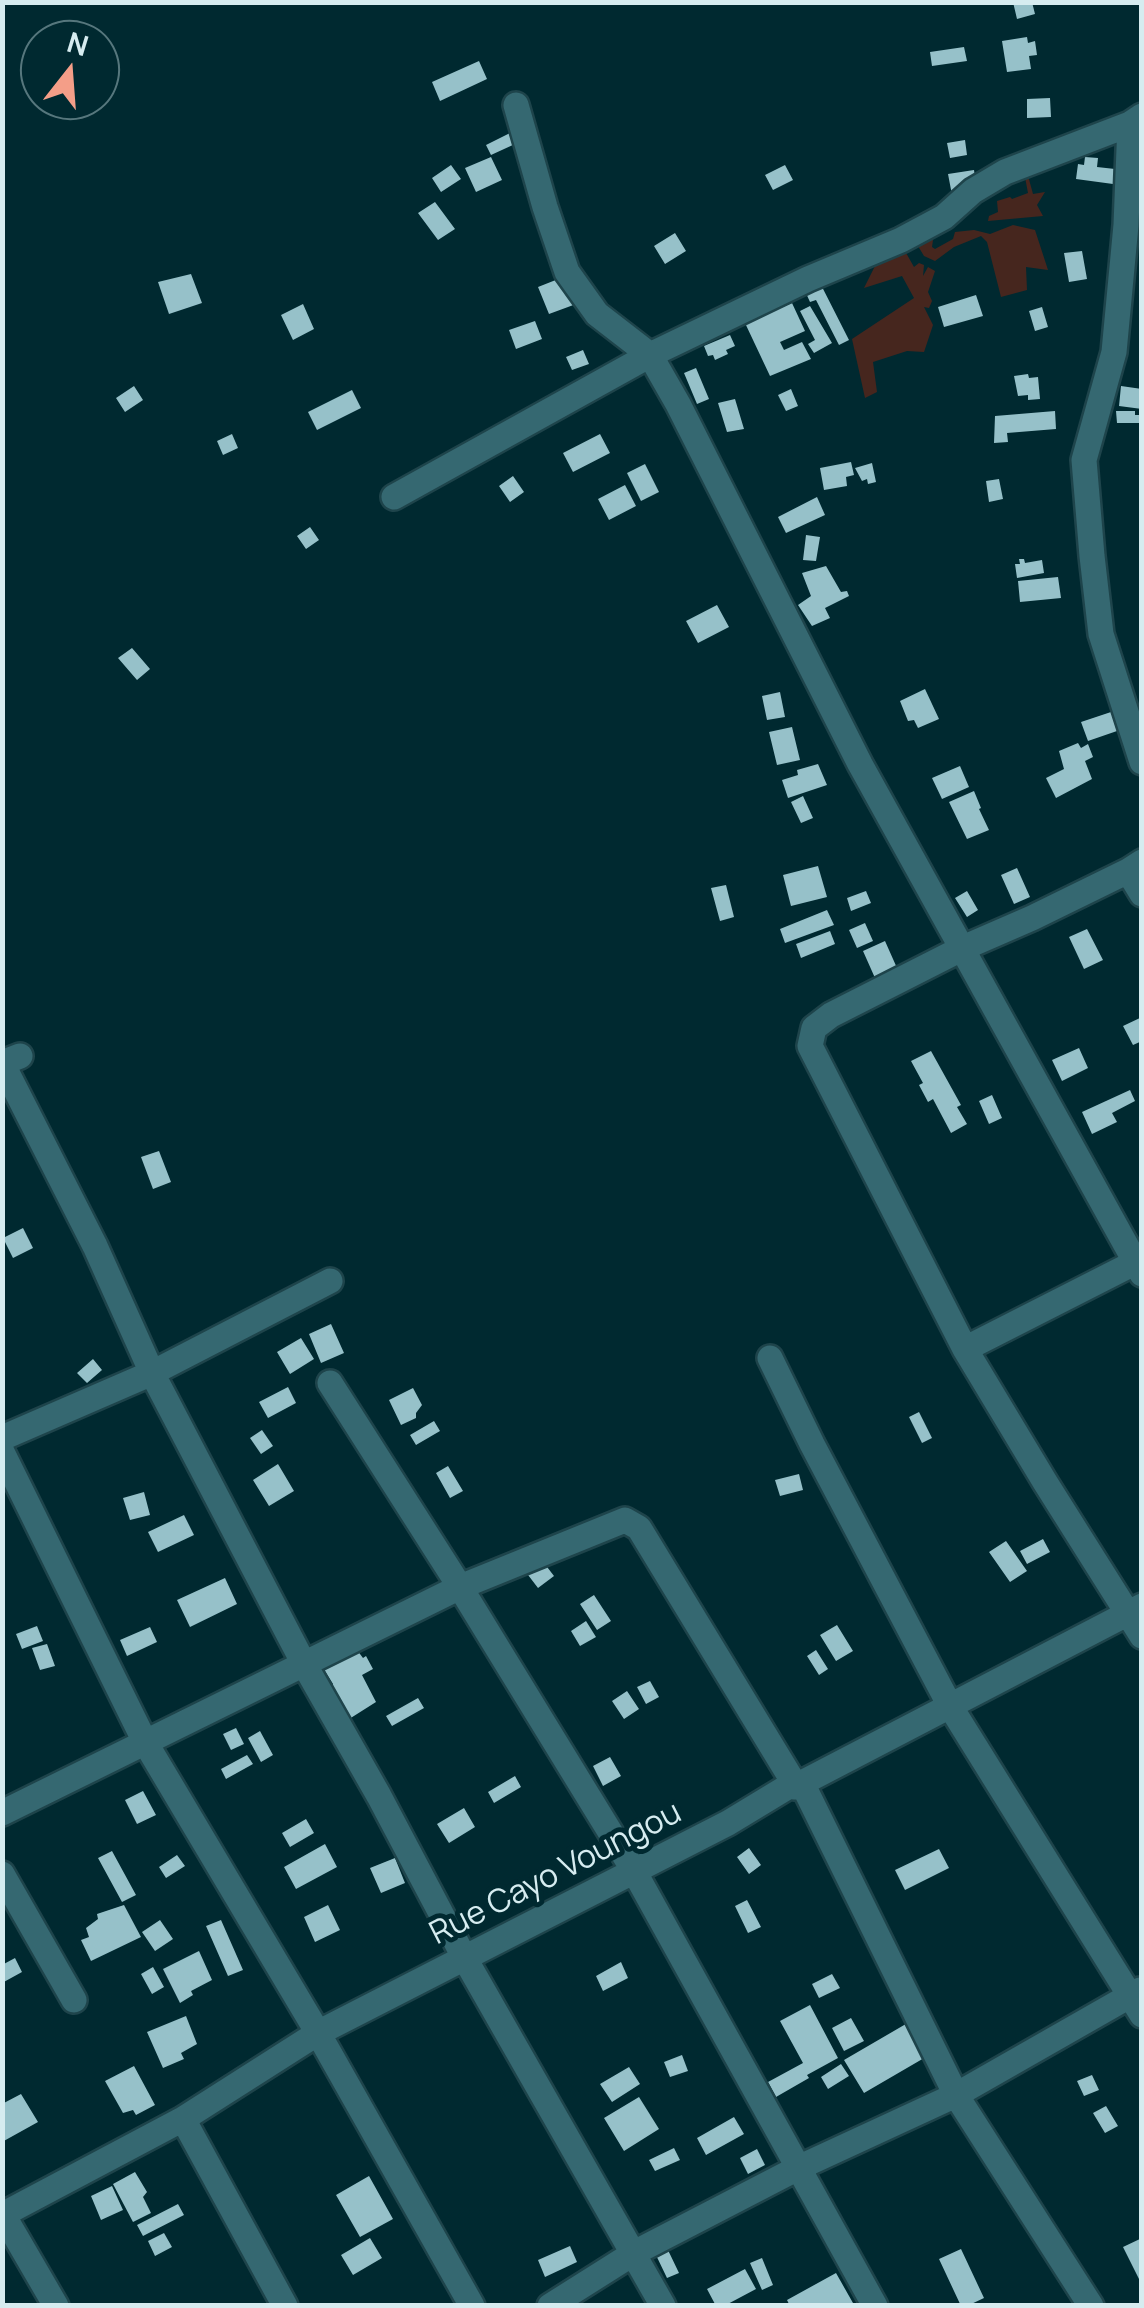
<!DOCTYPE html>
<style>
body{margin:0}
#map{position:relative;width:1144px;height:2308px;overflow:hidden;background:#002930;font-family:Manrope,sans-serif}
canvas{display:block}
.frame{position:absolute;inset:0;border:5px solid #d6ecf0;pointer-events:none}
.north{position:absolute;left:20px;top:20px;width:100px;height:100px;box-sizing:border-box;background:#002930;border:2px solid #56777d;border-radius:50%;rotate:17deg;font-size:28px;font-weight:700;line-height:40px;text-align:center;color:#d6ecf0}
.north::after{content:'';display:block;margin:auto;width:35px;height:45px;background:#f49e88;clip-path:polygon(50% 0,100% 100%,50% 72%,0 100%)}
</style>
<div id="map">
<canvas width="1144" height="2308"></canvas>
<div class="frame"></div>
<div class="north">N</div>
</div>
<script>
const c = document.querySelector('canvas').getContext('2d');
c.lineJoin = 'round';
function fillPath(path, color) { c.fillStyle = color; c.fill(path, 'evenodd'); }
const poly = rows => new Path2D(rows.map(r => 'M' + r).join(''));
function trace(path, color, width, dash) { c.strokeStyle = color; c.lineWidth = width; c.lineCap = dash ? 'butt' : 'round'; c.setLineDash(dash || []); c.stroke(path); }
function drawText(font, color, halo, rows, align = 'center') {
  c.font = font + ' Manrope,sans-serif'; c.lineWidth = 10; c.setLineDash([]); c.textBaseline = 'middle'; c.strokeStyle = halo; c.fillStyle = color; for (const [text, x, y, turn = 0] of rows) {
    c.save(); c.translate(x, y); c.rotate((+turn || 0) * Math.PI / 180); c.textAlign = isNaN(turn) ? turn : align; if (halo) c.strokeText(text, 0, 0); c.fillText(text, 0, 0); c.restore();
  }
}
fillPath(poly([
 [1024,172,1027,172,1033,194,1045,192,1037,205,1043,216,988,221,989,216,998,212,997,201,1010,197,1012,199,1028,193],
 [1013,225,1035,230,1048,270,1026,267,1027,290,1001,297,987,242,981,236,954,247,935,261,924,256,918,246,921,237,933,240,932,247,935,249,953,239,955,232,974,230,990,234],
 [901,244,914,267,919,263,924,265,923,276,928,267,935,271,928,292,932,301,929,308,924,307,933,325,924,352,907,351,873,362,877,392,865,398,852,339,914,298,902,276,864,288,882,252]
]), '#46261e');
fillPath(poly([
 [1013,2,1032,2,1035,14,1017,19],
 [1027,37,1028,43,1035,41,1037,55,1029,56,1031,69,1007,72,1002,41],
 [964,47,967,61,932,66,930,52],
 [479,61,487,79,440,101,432,82],
 [1050,98,1051,117,1027,118,1027,99],
 [510,133,515,144,491,155,486,145],
 [965,140,967,155,950,158,947,143],
 [491,157,502,180,476,192,465,168],
 [1085,157,1098,158,1097,167,1115,169,1113,184,1076,179,1078,164,1084,165],
 [451,165,461,179,441,192,432,178],
 [785,165,793,180,773,190,765,175],
 [974,170,977,190,952,195,948,174],
 [435,202,455,229,438,240,418,213],
 [675,233,686,251,665,264,654,246],
 [1082,251,1087,279,1069,282,1064,253],
 [576,272,587,300,549,314,538,287],
 [191,274,202,303,169,314,158,282],
 [817,277,849,340,839,345,816,300,810,302,805,291],
 [976,295,983,316,944,327,938,307],
 [792,303,805,331,780,342,784,350,802,342,811,359,770,376,745,323],
 [303,304,314,329,293,340,281,315],
 [810,306,832,343,814,353,808,344,815,340,800,311],
 [1042,307,1048,327,1035,331,1029,311],
 [535,321,542,339,516,349,509,330],
 [730,335,735,346,726,350,728,354,715,360,713,355,708,356,704,346],
 [583,350,589,364,572,370,566,357],
 [696,368,709,399,697,404,684,373],
 [1028,374,1029,378,1038,377,1040,399,1028,400,1028,395,1018,396,1014,376],
 [134,386,143,400,125,412,116,398],
 [1121,386,1142,389,1142,409,1119,406],
 [791,389,798,406,786,411,778,395],
 [352,390,361,408,317,430,308,412],
 [735,399,744,429,727,432,718,403],
 [1055,411,1056,429,1007,433,1008,442,994,443,995,416],
 [1116,411,1135,411,1135,415,1141,415,1141,423,1117,423],
 [232,434,238,448,223,455,217,441],
 [600,434,610,453,573,472,563,453],
 [851,462,854,475,846,477,847,486,824,490,820,468],
 [872,463,876,482,868,484,867,479,862,481,855,468],
 [645,464,659,492,641,501,627,473],
 [513,476,524,492,510,502,499,486],
 [999,479,1003,499,989,502,986,481],
 [625,485,636,506,609,520,598,499],
 [817,497,825,515,786,533,778,517],
 [310,527,319,540,306,549,297,536],
 [806,535,820,537,816,561,803,560],
 [1019,559,1024,559,1025,563,1042,560,1044,573,1017,578,1015,564,1020,564],
 [826,566,841,592,847,591,849,596,825,608,830,618,812,626,798,605,811,596,802,573],
 [1058,577,1061,598,1020,602,1018,581],
 [717,605,729,627,698,643,686,621],
 [132,648,150,669,137,680,118,658],
 [925,689,939,719,918,728,914,720,908,721,900,701],
 [780,692,785,717,767,720,762,696],
 [1111,712,1117,731,1088,741,1081,722],
 [792,727,800,760,777,765,769,732],
 [1078,743,1081,748,1088,744,1093,757,1085,761,1092,779,1056,798,1046,778,1064,769,1059,751],
 [818,764,827,785,788,798,782,780,798,775,797,770],
 [960,766,969,787,942,799,932,778],
 [974,791,981,808,979,809,989,830,967,839,949,802],
 [803,796,813,818,801,823,791,802],
 [818,866,827,897,791,906,783,875],
 [1017,868,1030,897,1014,904,1001,875],
 [726,885,734,917,720,921,711,888],
 [866,891,871,903,851,911,847,898],
 [967,891,978,910,967,917,955,898],
 [827,910,834,925,785,943,780,929],
 [865,923,873,941,857,948,849,930],
 [1087,929,1103,960,1084,969,1069,937],
 [830,931,835,944,801,958,796,944],
 [885,941,901,977,879,987,863,951],
 [1142,1017,1142,1041,1133,1045,1123,1026],
 [1079,1048,1088,1068,1062,1081,1052,1060],
 [931,1051,961,1105,957,1107,967,1124,951,1133,933,1099,928,1102,919,1085,923,1083,911,1061],
 [1130,1090,1135,1101,1112,1113,1117,1122,1092,1134,1082,1112],
 [992,1095,1002,1118,989,1124,979,1101],
 [159,1151,171,1182,153,1189,141,1157],
 [23,1228,33,1248,13,1258,3,1238],
 [331,1324,344,1353,321,1363,309,1334],
 [301,1338,314,1359,290,1374,277,1352],
 [93,1359,102,1370,87,1383,77,1373],
 [288,1387,296,1403,268,1418,259,1402],
 [413,1388,422,1405,416,1413,416,1418,401,1425,389,1400],
 [919,1412,932,1438,922,1443,909,1417],
 [434,1421,440,1431,416,1445,410,1435],
 [262,1430,273,1446,261,1454,250,1438],
 [278,1464,294,1491,269,1506,253,1480],
 [448,1466,463,1491,450,1498,436,1473],
 [799,1474,803,1490,780,1496,775,1480],
 [144,1492,150,1515,130,1520,123,1498],
 [184,1515,194,1535,158,1552,148,1532],
 [1043,1539,1050,1552,1027,1564,1020,1551],
 [1006,1541,1027,1571,1010,1582,989,1552],
 [541,1559,554,1576,538,1588,525,1571],
 [225,1578,237,1604,190,1627,177,1600],
 [594,1595,611,1621,597,1630,580,1604],
 [586,1621,596,1637,580,1646,571,1631],
 [837,1625,853,1651,836,1661,820,1635],
 [37,1626,43,1641,22,1649,16,1634],
 [150,1627,157,1642,127,1656,120,1640],
 [47,1644,55,1666,40,1670,32,1648],
 [357,1650,363,1658,366,1656,373,1669,362,1675,376,1702,346,1721,331,1691,333,1684,323,1668],
 [816,1650,828,1669,819,1675,807,1656],
 [650,1681,659,1697,646,1704,637,1687],
 [627,1691,639,1709,624,1719,612,1701],
 [418,1698,424,1708,392,1726,386,1716],
 [236,1728,244,1744,231,1750,223,1734],
 [260,1731,273,1755,261,1762,248,1738],
 [247,1755,253,1764,226,1779,221,1769],
 [610,1757,621,1776,603,1786,593,1766],
 [515,1776,521,1787,494,1803,488,1792],
 [143,1791,156,1815,137,1824,125,1800],
 [464,1808,475,1827,449,1843,437,1824],
 [306,1819,314,1833,290,1847,282,1833],
 [325,1844,337,1867,296,1889,284,1867],
 [749,1848,761,1865,749,1874,737,1857],
 [939,1849,949,1868,905,1890,895,1870],
 [112,1851,136,1895,122,1902,98,1858],
 [177,1855,185,1866,166,1878,159,1867],
 [395,1858,405,1883,381,1893,370,1868],
 [747,1900,761,1927,748,1933,735,1906],
 [124,1905,141,1937,91,1961,81,1940,89,1937,86,1928,98,1919,97,1914],
 [328,1905,340,1930,315,1942,304,1917],
 [160,1920,173,1939,155,1951,142,1932],
 [221,1920,243,1970,228,1976,206,1926],
 [199,1951,212,1980,191,1991,193,1995,180,2003,163,1969],
 [15,1958,22,1972,2,1983,2,1965],
 [621,1962,628,1978,603,1991,596,1976],
 [153,1967,164,1987,152,1994,141,1974],
 [832,1974,840,1988,819,1998,812,1984],
 [810,2005,838,2058,807,2075,809,2078,776,2097,768,2082,803,2063,780,2021],
 [186,2016,197,2044,181,2053,184,2059,163,2068,147,2032],
 [851,2018,864,2041,844,2051,832,2028],
 [911,2021,931,2054,864,2093,844,2060],
 [682,2055,688,2071,670,2077,664,2062],
 [841,2064,849,2076,828,2089,821,2077],
 [134,2066,155,2105,136,2115,133,2110,123,2113,105,2081],
 [629,2067,640,2084,612,2102,600,2084],
 [1092,2075,1099,2090,1084,2096,1077,2081],
 [21,2094,38,2122,2,2142,2,2104],
 [639,2097,659,2129,624,2151,604,2118],
 [1106,2106,1118,2126,1105,2133,1093,2113],
 [734,2117,744,2134,706,2155,697,2138],
 [674,2148,680,2160,655,2171,649,2160],
 [757,2149,765,2165,748,2174,740,2158],
 [135,2172,147,2192,143,2197,151,2213,133,2222,113,2184],
 [369,2176,393,2219,360,2237,336,2195],
 [112,2186,123,2210,101,2220,91,2196],
 [178,2204,184,2215,143,2236,137,2225],
 [164,2233,172,2247,155,2256,148,2241],
 [370,2238,382,2258,353,2275,341,2255],
 [1142,2238,1142,2285,1123,2247],
 [570,2246,577,2262,545,2277,538,2260],
 [667,2248,679,2273,667,2278,655,2253],
 [961,2249,984,2298,967,2306,961,2306,939,2259],
 [762,2258,773,2285,762,2290,750,2263],
 [745,2269,756,2289,724,2306,716,2306,707,2289],
 [836,2273,853,2303,848,2306,790,2306,787,2300]
]), '#96c1c9');
const minor = poly([
 [516,105,545,207,567,272,597,314,650,355,678,404,860,764,1142,1274],
 [1130,124,1126,225,1114,352,1084,460,1092,556,1101,634,1142,762],
 [394,497,650,355,808,279,901,240,944,217,973,191,1005,172,1130,124,1142,116],
 [1142,862,1128,871,1032,918,963,948,831,1015,814,1028,810,1046,965,1349,1045,1482,1142,1636],
 [1128,871,1142,894],
 [20,1056,2,1063,95,1246,152,1373,304,1664,379,1796,464,1957,663,2306],
 [965,1349,1142,1259],
 [770,1358,812,1444,950,1706,1142,2015],
 [330,1383,460,1587,634,1871,875,2306],
 [2,1438,152,1373,330,1281],
 [2,1452,145,1742,318,2033,472,2306],
 [802,1783,956,2095,1091,2306],
 [2,1813,460,1587,625,1520,639,1528,794,1783],
 [2,1874,74,2000],
 [183,2119,285,2306],
 [2,2213,56,2306],
 [2,2215,183,2119,318,2033,728,1823,794,1783,794,1787,802,1783,1142,1606],
 [550,2306,634,2253,798,2168,956,2095,1140,1990]
]);
trace(minor, '#1e444b', 30);
trace(minor, '#356871', 25);
drawText('32px', '#d6ecf0', '#002930', [
 ["Rue Cayo Voungou",556,1874,-27]
]);
</script>
